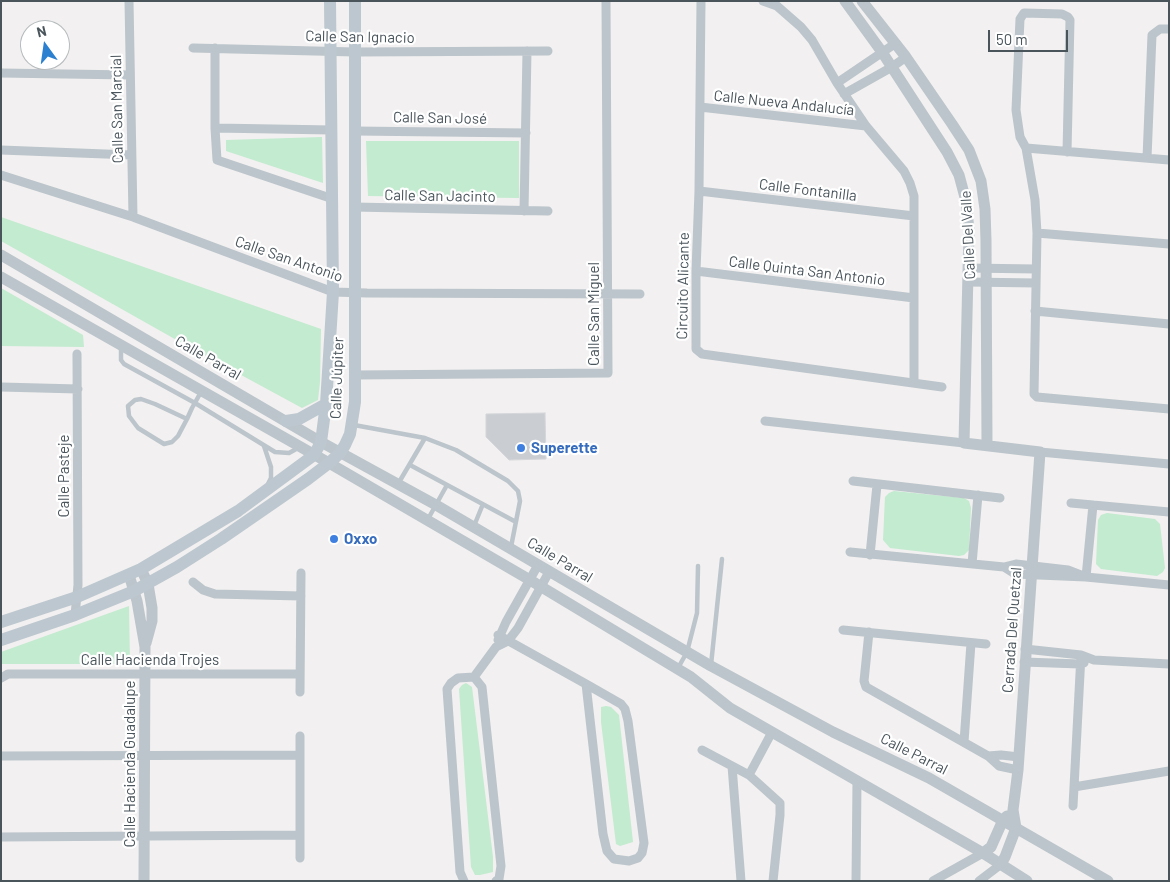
<!DOCTYPE html>
<meta charset="utf-8">
<style>
body{margin:0}
#map{position:relative;width:1170px;height:882px;overflow:hidden;background:#f2f0f0;font-family:Barlow,sans-serif}
canvas{display:block}
.frame{position:absolute;inset:0;border:2px solid #49545b;pointer-events:none}
.north{position:absolute;left:20px;top:20px;width:50px;height:50px;box-sizing:border-box;background:#fff;border:1px solid #b6bbbd;border-radius:50%;rotate:346deg;font-size:14px;font-weight:700;line-height:20px;text-align:center;color:#49545b}
.north::after{content:'';display:block;margin:auto;width:18px;height:22px;background:#2b81d0;clip-path:polygon(50% 0,100% 100%,50% 72%,0 100%)}
.scale{position:absolute;left:988px;top:30px;width:80px;height:22px;box-sizing:border-box;border:2px solid #49545b;border-top:0;padding-left:6px;font-size:15px;line-height:18px;white-space:nowrap;color:#49545b;-webkit-text-stroke:4px #fff;paint-order:stroke}
</style>
<div id="map">
<canvas width="1170" height="882"></canvas>
<div class="frame"></div>
<div class="north">N</div>
<div class="scale">50 m</div>
</div>
<script>
const c = document.querySelector('canvas').getContext('2d');
c.lineJoin = 'round';
function fillPath(path, color) { c.fillStyle = color; c.fill(path, 'evenodd'); }
const poly = rows => new Path2D(rows.map(r => 'M' + r).join(''));
function trace(path, color, width, dash) { c.strokeStyle = color; c.lineWidth = width; c.lineCap = dash ? 'butt' : 'round'; c.setLineDash(dash || []); c.stroke(path); }
function drawText(font, color, halo, rows, align = 'center') {
  c.font = font + ' Barlow,sans-serif'; c.lineWidth = 4.5; c.setLineDash([]); c.textBaseline = 'middle'; c.strokeStyle = halo; c.fillStyle = color; for (const [text, x, y, turn = 0] of rows) {
    c.save(); c.translate(x, y); c.rotate((+turn || 0) * Math.PI / 180); c.textAlign = isNaN(turn) ? turn : align; if (halo) c.strokeText(text, 0, 0); c.fillText(text, 0, 0); c.restore();
  }
}
fillPath(poly([
 [322,137,323,183,226,151,226,140],
 [366,141,519,141,519,198,368,196],
 [1,217,321,329,320,382,318,400,302,408,173,338,1,241],
 [1,288,83,335,84,347,1,346],
 [894,491,964,498,969,501,971,508,969,550,964,555,959,556,890,548,883,540,885,497,889,493],
 [1107,513,1155,519,1160,524,1165,568,1163,572,1157,576,1101,569,1096,564,1098,520,1101,515],
 [129,606,130,664,1,664,1,652],
 [466,683,472,687,493,857,493,872,480,875,475,875,471,867,459,689,462,685],
 [606,706,611,707,619,715,633,842,620,846,616,844,601,722,601,707]
]), '#c2ebcf');
const building = poly([
 [545,413,546,459,509,460,486,437,486,414,545,413]
]);
fillPath(building, '#cacdd1');
trace(building, '#d4d6da', 1);
trace(poly([
 [121,347,121,360,124,364,195,403,275,452,289,453,298,448],
 [187,419,155,404,141,399,135,400,128,406,129,416,138,428,164,444,172,442,178,436,187,419,192,408,201,392],
 [354,425,425,438,456,450,508,481,518,491,520,501,511,547],
 [264,446,271,467,271,478,268,484],
 [410,465,516,522],
 [398,484,425,438],
 [428,519,447,485],
 [474,526,483,504],
 [711,665,722,559],
 [678,668,687,652,697,613,698,566]
]), '#bcc5cb', 4.5);
trace(poly([
 [129,1,133,217],
 [701,1,699,191,696,271,696,349,702,354,942,387],
 [763,1,777,6,801,27,812,40,837,83,866,126,904,171,910,183,914,196,914,383],
 [193,48,355,52,548,51],
 [215,48,215,128,217,160,333,199],
 [1,73,130,75],
 [837,83,896,43],
 [844,94,892,67,906,57],
 [700,107,866,126],
 [215,128,332,130],
 [355,131,526,133],
 [1026,148,1169,160],
 [1,150,131,155],
 [1067,152,1070,20,1068,17,1062,14,1024,13,1020,19,1016,110,1020,137,1026,148,1035,200,1037,233,1034,394,1037,397,1169,409],
 [1147,158,1152,35,1160,29,1169,29],
 [1,175,133,217,333,292,367,293,640,294],
 [699,191,914,216],
 [354,207,548,211],
 [524,211,527,51],
 [1037,233,1169,244],
 [968,268,1036,269],
 [696,271,914,298],
 [968,282,1036,283],
 [1035,311,1169,324],
 [355,375,608,373,606,1],
 [1,387,78,389],
 [765,421,964,443],
 [1040,452,1169,464],
 [853,481,1000,498],
 [1071,503,1169,512],
 [850,552,1004,567,1016,564,1068,570,1086,577],
 [870,555,877,485],
 [972,564,978,495],
 [1004,567,1015,574,1086,577,1169,585],
 [1086,577,1093,505],
 [193,582,203,590,215,594,301,596],
 [75,615,78,585,77,354],
 [843,630,986,644],
 [869,632,864,681,866,687,988,756,999,766,1018,770],
 [498,635,586,684,621,704,625,709,628,721,644,843,642,853,638,858,629,861,614,859,607,851,603,834,586,684],
 [498,640,506,622,538,565],
 [1025,649,1081,655,1094,660,1169,664],
 [1024,662,1080,664,1084,663],
 [474,677,482,687,501,866,499,879,496,881],
 [1,678,8,674,300,674],
 [300,692,301,573],
 [964,742,971,643],
 [702,750,749,775,780,803,780,815,773,881],
 [1,756,300,755],
 [988,756,1001,755,1019,757],
 [732,766,741,881],
 [749,775,772,732],
 [1074,787,1169,771],
 [1073,806,1081,655],
 [1,837,300,835],
 [300,858,300,736],
 [464,881,460,872,447,689,451,683,458,678,474,677,496,647,508,641,518,628,549,572],
 [856,881,857,781],
 [933,881,983,853],
 [979,881,1000,865]
]), '#bcc5cb', 9);
trace(poly([
 [845,1,882,52,947,152,959,175,966,201,969,230,964,443,1040,452,1018,770,1013,810,1016,828,1005,857,1000,865],
 [862,1,906,57,952,124,969,150,981,181,985,209,986,241,987,445],
 [1,255,321,442,436,505,711,666,833,732,929,778,1108,881],
 [1,277,329,463,530,580,691,677,730,708,983,853,1027,881],
 [141,569,148,584,152,608,152,621,146,643],
 [129,575,137,601,145,647,144,881],
 [983,853,991,847,1003,820,1007,816]
]), '#bcc5cb', 11);
trace(poly([
 [286,421,299,419,326,404],
 [1,622,77,597,141,569,238,511,314,455,321,442,326,404,333,292,330,1],
 [1,640,75,615,134,591,177,567,221,539,308,479,329,463,340,453,345,445,350,434,355,402,355,1]
]), '#bdc7cf', 12);
for (const [x, y, r, color] of [
 [521,448,5,"#3f7fe0"],
 [334,539,5,"#3f7fe0"]
]) { const dot = new Path2D(); dot.arc(x, y, r, 0, 2 * Math.PI); c.fillStyle = color; c.fill(dot); trace(dot, '#fff', 2); }
drawText('15px', '#49545b', '#fff', [
 ["Calle San Ignacio",360,37,1],
 ["Calle Nueva Andalucía",784,103,6],
 ["Calle San Marcial",117,109,-91],
 ["Calle San José",440,118,1],
 ["Calle Fontanilla",808,190,7],
 ["Calle San Jacinto",440,196,1],
 ["Calle Del Valle",968,235,-93],
 ["Calle San Antonio",289,259,19],
 ["Calle Quinta San Antonio",807,271,7],
 ["Circuito Alicante",683,286,-89],
 ["Calle San Miguel",594,314,-90],
 ["Calle Parral",208,358,30],
 ["Calle Júpiter",337,378,-88],
 ["Calle Pasteje",64,476,-90],
 ["Calle Parral",560,560,31],
 ["Cerrada Del Quetzal",1012,630,-86],
 ["Calle Hacienda Trojes",150,660],
 ["Calle Parral",914,754,27],
 ["Calle Hacienda Guadalupe",130,764,-90]
]);
drawText('bold 15px', '#366cbe', '#fff', [
 ["Superette",531,448],
 ["Oxxo",344,539]
], 'left');
</script>
